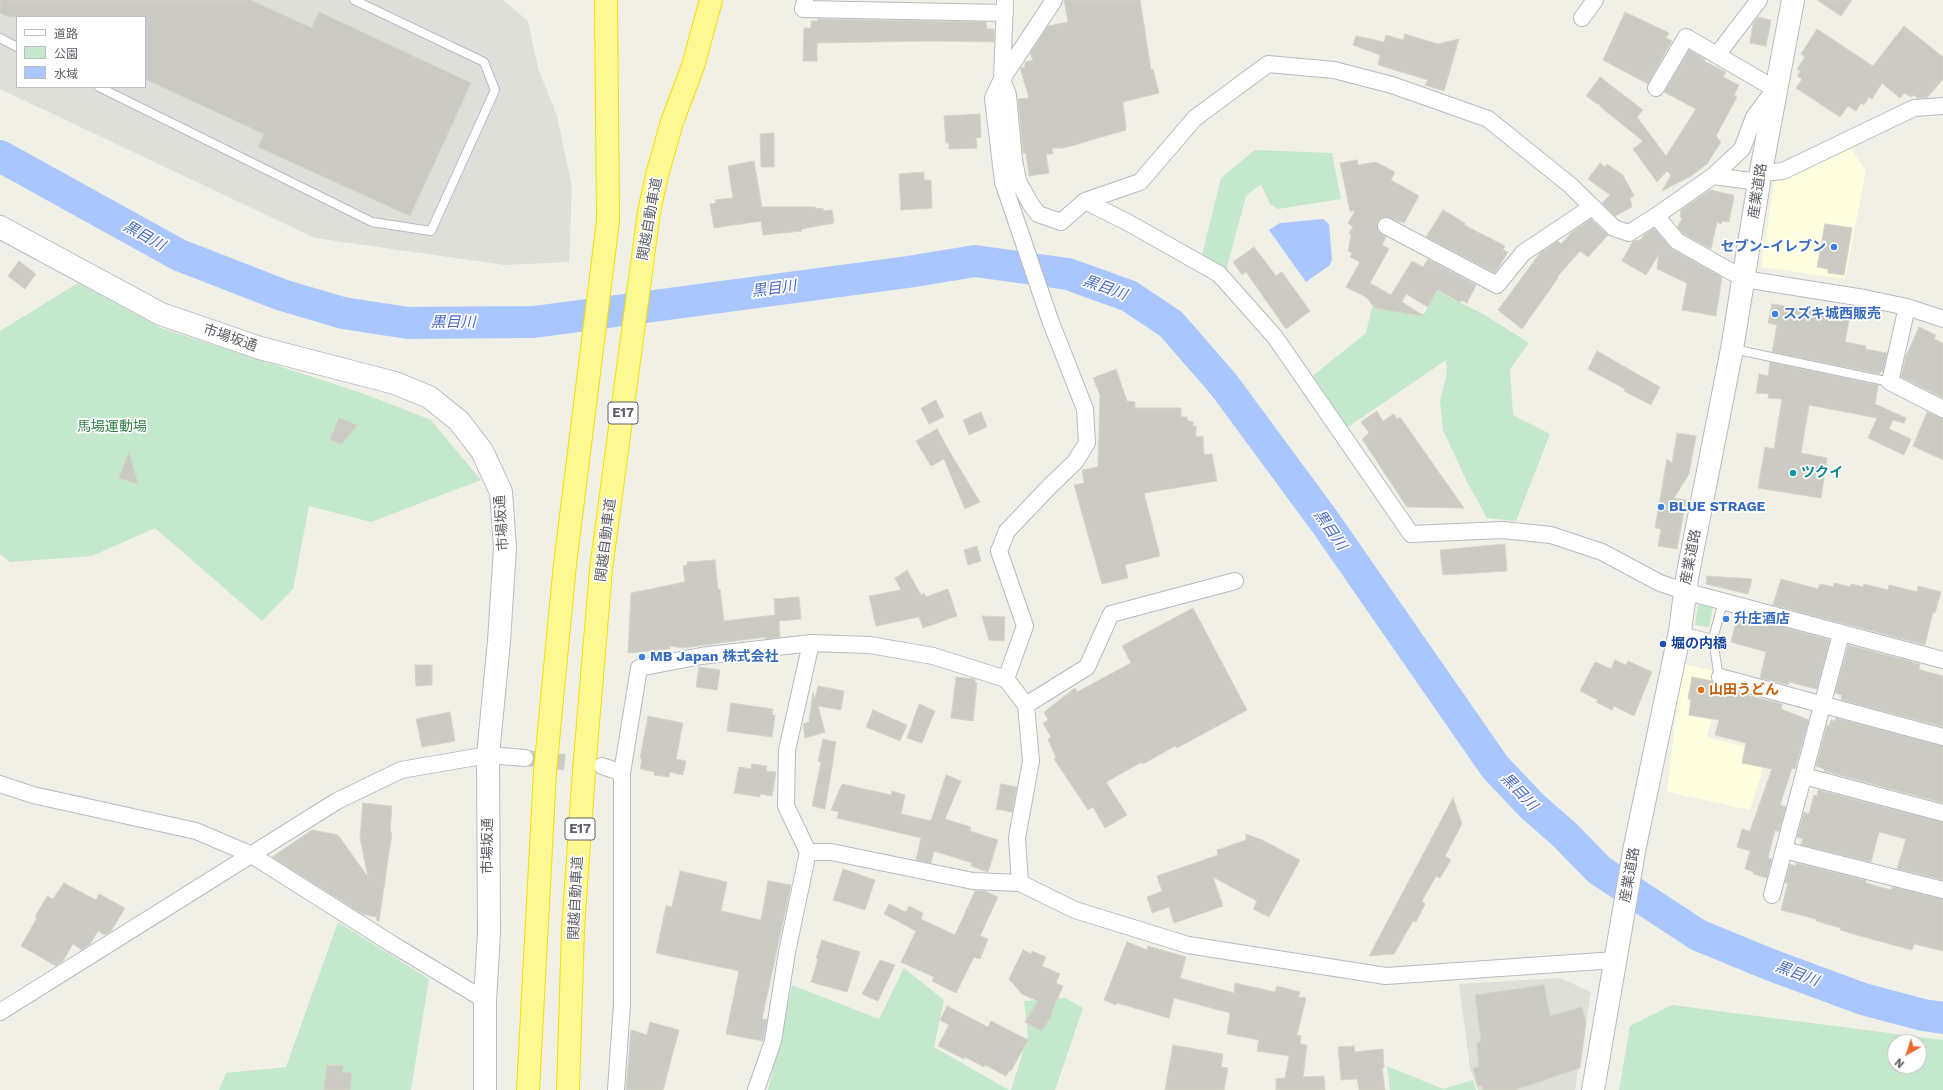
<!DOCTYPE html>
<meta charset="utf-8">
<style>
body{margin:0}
#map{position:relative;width:1943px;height:1090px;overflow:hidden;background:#f0f0e7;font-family:"Work Sans","Noto Sans JP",sans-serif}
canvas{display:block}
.legend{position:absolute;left:16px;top:16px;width:130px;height:72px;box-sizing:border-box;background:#fff;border:1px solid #bfbfc2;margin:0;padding:5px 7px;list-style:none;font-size:12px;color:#5e6067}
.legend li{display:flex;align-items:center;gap:8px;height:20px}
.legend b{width:20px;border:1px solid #bfbfc2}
.north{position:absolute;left:1887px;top:1034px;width:40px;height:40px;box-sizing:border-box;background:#fff;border:1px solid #bfbfc2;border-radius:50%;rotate:219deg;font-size:11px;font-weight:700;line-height:16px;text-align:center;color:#5e6067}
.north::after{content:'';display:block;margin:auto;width:14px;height:18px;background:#ea6a34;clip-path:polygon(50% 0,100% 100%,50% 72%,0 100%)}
</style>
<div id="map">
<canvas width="1943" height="1090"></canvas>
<ul class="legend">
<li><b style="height:5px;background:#fff"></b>道路</li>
<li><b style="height:11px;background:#c4e8cc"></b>公園</li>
<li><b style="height:11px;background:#a9c6ff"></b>水域</li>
</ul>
<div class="north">N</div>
</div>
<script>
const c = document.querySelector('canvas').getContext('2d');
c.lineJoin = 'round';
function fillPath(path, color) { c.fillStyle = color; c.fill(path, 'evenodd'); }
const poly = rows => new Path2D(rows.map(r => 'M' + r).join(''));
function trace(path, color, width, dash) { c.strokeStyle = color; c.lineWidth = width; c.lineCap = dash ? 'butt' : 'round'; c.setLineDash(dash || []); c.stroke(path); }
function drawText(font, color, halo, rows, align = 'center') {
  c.font = font + ' "Work Sans","Noto Sans JP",sans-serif'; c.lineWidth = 3.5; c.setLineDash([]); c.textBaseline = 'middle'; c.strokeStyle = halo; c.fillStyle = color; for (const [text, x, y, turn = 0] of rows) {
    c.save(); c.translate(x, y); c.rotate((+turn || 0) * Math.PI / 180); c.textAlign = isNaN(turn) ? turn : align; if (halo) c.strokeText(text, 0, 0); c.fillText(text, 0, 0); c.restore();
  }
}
fillPath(poly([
 [1842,147,1850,149,1866,170,1845,279,1761,267,1774,183,1779,176],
 [1682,664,1712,670,1717,682,1717,700,1707,737,1768,753,1750,810,1667,792]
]), '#fefddf');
fillPath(poly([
 [0,0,503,0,528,21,538,68,557,116,572,188,569,262,505,265,315,238,0,89],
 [17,17,145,17,145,87,17,87],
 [1560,978,1591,992,1575,1090,1478,1090,1470,1068,1459,984]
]), '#dfdfd9');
fillPath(poly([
 [1255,150,1332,153,1341,199,1278,209,1270,204,1261,184,1246,196,1226,271,1201,259,1221,178],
 [78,283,161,328,362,393,431,420,481,480,371,522,309,506,293,589,262,621,155,528,92,556,10,562,0,554,0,331],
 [1437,291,1485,315,1529,343,1510,369,1513,415,1550,434,1516,521,1487,518,1467,482,1443,430,1440,401,1447,372,1446,360,1345,429,1309,379,1366,333,1372,307,1424,314],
 [1698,605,1713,607,1709,627,1695,625],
 [338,922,429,979,411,1090,219,1090,226,1073,286,1067],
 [904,968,944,1000,934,1047,1009,1090,768,1090,792,985,879,1019],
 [1065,998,1083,1008,1055,1090,1011,1090,1028,1035,1024,1001],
 [1672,1005,1943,1040,1943,1090,1619,1090,1630,1026],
 [1895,1042,1919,1042,1919,1066,1895,1066],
 [1387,1066,1443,1089,1473,1080,1476,1090,1390,1090]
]), '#c4e8cc');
fillPath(poly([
 [1323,219,1329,224,1332,259,1330,265,1306,282,1269,230,1280,223]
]), '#a9c6ff');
trace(poly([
 [0,156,179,255,282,295,343,313,408,323,534,322,908,272,975,261,1068,274,1129,296,1171,324,1224,385,1325,522,1495,767,1532,806,1565,835,1599,870,1698,935,1771,965,1863,999,1923,1015,1943,1018]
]), '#a9c6ff', 32);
const building = poly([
 [0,0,250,0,312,28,319,12,471,83,410,216,258,147,264,134,145,79,145,17,9,17,0,13,0,0],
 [1064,0,1140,0,1151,70,1153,69,1159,93,1123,102,1126,130,1064,148,1052,148,1053,154,1046,154,1049,173,1029,176,1026,153,1023,153,1018,99,1029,98,1020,68,1025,67,1025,62,1033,60,1030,53,1048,26,1068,22,1064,0],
 [1817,0,1852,0,1841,16,1817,0],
 [1625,12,1669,33,1666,38,1672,41,1648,84,1603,60,1625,12],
 [1758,17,1771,20,1766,46,1750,43,1753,24,1758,17],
 [818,19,986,22,987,29,994,29,994,42,930,41,817,43,817,61,803,61,804,28,811,28,811,21,818,21,818,19],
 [1904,26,1943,57,1943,79,1927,98,1917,98,1914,95,1911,97,1904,93,1900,98,1882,83,1872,99,1869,97,1864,105,1861,103,1856,111,1848,106,1840,117,1796,88,1802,79,1797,76,1800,71,1797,69,1805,57,1801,54,1817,29,1873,66,1904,26],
 [1405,34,1438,44,1459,39,1444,91,1425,85,1428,80,1378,65,1380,55,1353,45,1356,36,1384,42,1386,35,1403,40,1405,34],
 [1689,50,1705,59,1704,61,1726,72,1723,77,1739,85,1734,95,1737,97,1716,136,1721,142,1707,164,1691,176,1662,191,1671,175,1667,171,1657,182,1633,149,1643,141,1603,109,1598,103,1597,104,1586,96,1600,77,1643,110,1637,117,1666,156,1696,109,1664,92,1689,50],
 [980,114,981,137,976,138,977,148,949,149,949,143,946,143,944,116,980,114],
 [774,133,774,167,761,167,760,134,774,133],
 [1357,160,1358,165,1376,162,1395,172,1391,180,1419,196,1404,223,1386,217,1378,221,1378,231,1386,237,1382,245,1389,249,1370,283,1391,295,1412,261,1423,267,1428,259,1476,285,1467,303,1461,300,1460,302,1437,290,1428,307,1406,294,1402,302,1424,316,1375,308,1366,297,1346,287,1360,262,1350,257,1352,253,1348,251,1351,235,1349,233,1353,227,1348,223,1355,211,1350,211,1340,163,1357,160],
 [754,161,762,207,815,207,816,209,823,208,823,211,832,210,834,223,801,229,802,231,763,235,761,221,714,228,710,204,716,203,715,200,733,198,728,166,754,161],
 [1600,163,1605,167,1607,164,1623,175,1634,196,1630,198,1632,207,1615,216,1602,203,1610,195,1588,179,1600,163],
 [924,172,924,180,931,180,932,208,901,210,899,174,924,172],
 [1710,190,1733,195,1734,197,1729,222,1722,221,1721,224,1717,222,1711,249,1683,234,1677,227,1682,219,1680,216,1681,210,1710,190],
 [1443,210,1465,223,1464,225,1505,246,1503,250,1508,252,1495,273,1426,237,1443,210],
 [1591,219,1608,235,1588,257,1580,251,1557,277,1558,278,1522,329,1498,310,1540,253,1558,241,1561,244,1572,232,1591,219],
 [1825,224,1852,228,1844,275,1828,273,1828,269,1817,267,1825,224],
 [1654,228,1672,249,1722,277,1716,316,1682,310,1687,283,1657,269,1659,254,1646,275,1622,261,1633,241,1640,240,1645,234,1654,228],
 [1254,247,1276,276,1282,272,1310,311,1286,329,1246,272,1242,275,1233,262,1254,247],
 [19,261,36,274,25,289,8,276,19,261],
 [1772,304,1850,315,1845,342,1866,346,1865,349,1887,353,1883,372,1881,371,1880,374,1772,352,1777,325,1768,323,1772,304],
 [1919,327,1936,335,1934,339,1943,343,1943,398,1901,377,1906,356,1919,327],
 [1597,351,1660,387,1651,405,1624,391,1625,389,1588,369,1597,351],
 [1770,362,1878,385,1875,404,1906,418,1904,423,1893,420,1889,429,1911,439,1904,455,1868,438,1877,418,1809,405,1801,453,1827,458,1821,498,1758,488,1765,447,1774,449,1782,399,1768,398,1769,394,1756,393,1759,374,1768,376,1770,362],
 [1116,369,1127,401,1135,402,1135,408,1181,408,1181,417,1187,417,1187,420,1193,422,1193,426,1196,426,1196,437,1203,436,1204,455,1212,454,1217,481,1144,493,1160,556,1125,565,1128,578,1102,584,1074,485,1084,483,1082,470,1098,467,1100,395,1093,378,1116,369],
 [936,400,944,417,929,424,921,408,936,400],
 [1377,411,1383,421,1394,414,1397,419,1400,417,1464,508,1407,507,1362,439,1369,433,1361,422,1377,411],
 [981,412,987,427,969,435,963,420,981,412],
 [1927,412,1943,418,1943,460,1913,446,1927,412],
 [339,418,357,425,342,444,330,440,339,418],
 [937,429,951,454,980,502,965,509,944,459,931,466,916,441,937,429],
 [1677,433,1696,436,1689,474,1674,498,1686,500,1677,549,1658,546,1661,529,1655,528,1667,459,1672,463,1677,433],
 [129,452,138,484,119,478,129,452],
 [1505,544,1507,571,1443,575,1440,550,1505,544],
 [977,546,981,561,968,565,964,550,977,546],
 [715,560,718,590,720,589,724,621,775,615,774,599,799,597,801,619,779,621,780,637,766,639,765,637,683,648,670,646,670,649,628,653,631,593,685,582,683,566,687,565,687,562,715,560],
 [907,570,921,595,924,593,926,597,948,589,957,616,923,628,919,617,876,626,869,596,901,590,895,578,907,570],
 [1707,576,1752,579,1748,594,1706,584,1707,576],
 [1781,579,1818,589,1820,584,1833,587,1834,583,1850,587,1851,584,1863,587,1864,584,1888,590,1889,585,1917,592,1918,586,1941,592,1935,613,1933,612,1925,645,1773,605,1781,579],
 [1193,608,1247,710,1177,748,1175,746,1143,764,1142,762,1106,782,1127,815,1105,828,1093,807,1088,810,1054,759,1056,758,1048,739,1051,737,1043,723,1048,720,1044,712,1075,688,1077,692,1131,663,1122,646,1193,608],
 [982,616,1005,617,1004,641,989,640,982,616],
 [1737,619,1767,627,1768,623,1830,640,1817,689,1789,682,1788,685,1760,678,1766,652,1731,642,1737,619],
 [1848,645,1920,664,1919,669,1921,670,1943,676,1943,727,1841,700,1842,695,1835,693,1848,645],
 [1615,660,1626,665,1628,661,1652,672,1634,716,1614,706,1612,710,1596,702,1598,700,1580,691,1595,662,1611,669,1615,660],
 [415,665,432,665,432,685,416,686,415,665],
 [699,667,720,670,717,690,696,687,699,667],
 [956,677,975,679,975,683,977,683,973,721,951,718,956,677],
 [1692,677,1712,681,1714,684,1714,687,1782,704,1781,709,1809,720,1795,769,1792,768,1780,805,1786,807,1779,832,1775,830,1768,858,1772,859,1767,878,1753,874,1754,872,1745,869,1750,851,1737,847,1742,829,1750,831,1772,769,1742,763,1746,743,1715,735,1719,720,1689,715,1691,699,1688,699,1692,677],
 [818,686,844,691,841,710,818,706,825,732,805,738,803,724,809,722,813,692,815,699,818,686],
 [731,703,773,709,772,715,775,715,772,737,727,731,731,703],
 [919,704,935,711,922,743,907,738,919,704],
 [873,710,907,725,900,741,866,727,873,710],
 [450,712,455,741,422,747,416,719,450,712],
 [648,716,683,723,676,759,686,761,683,775,670,772,669,777,654,775,655,772,640,769,642,759,640,758,648,716],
 [1836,718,1943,746,1943,803,1824,771,1824,769,1816,766,1827,725,1829,726,1831,720,1835,721,1836,718],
 [823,739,836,742,825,809,812,806,821,762,818,761,823,739],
 [752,764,767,766,766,771,776,772,772,796,760,794,760,797,734,793,739,767,751,769,752,764],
 [946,775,961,781,945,819,971,827,970,831,998,840,988,872,971,866,972,863,934,851,931,863,916,860,921,838,837,818,839,812,831,810,842,784,891,795,892,791,905,795,901,814,931,821,946,775],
 [1001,784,1017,787,1012,812,996,809,1001,784],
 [1818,790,1943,822,1943,880,1897,869,1906,839,1879,832,1871,862,1801,845,1803,839,1797,837,1804,812,1809,814,1814,795,1817,796,1818,790],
 [1453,798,1462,824,1445,856,1451,860,1440,878,1436,876,1422,901,1425,904,1416,922,1413,921,1394,954,1369,956,1453,798],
 [363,803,392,806,390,832,392,833,379,921,377,921,376,917,362,914,272,857,312,830,338,835,368,877,360,838,363,803],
 [1246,834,1262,840,1300,860,1269,917,1253,909,1257,901,1213,877,1223,906,1174,923,1169,907,1152,913,1147,897,1162,891,1157,876,1218,855,1217,850,1246,840,1246,834],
 [1796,863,1866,880,1866,883,1891,890,1892,887,1943,899,1943,951,1914,944,1912,950,1864,937,1840,930,1841,928,1816,921,1816,919,1781,910,1788,883,1785,883,1790,864,1796,866,1796,863],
 [843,869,875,880,865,910,833,900,843,869],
 [680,871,727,882,721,911,761,920,768,881,791,885,762,1019,767,1020,763,1041,726,1034,739,971,656,953,666,906,672,907,680,871],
 [64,883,96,900,99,894,125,908,111,931,105,935,98,931,90,944,82,950,73,944,63,961,56,966,21,946,37,918,35,917,47,896,53,899,64,883],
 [975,891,985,891,998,897,980,936,988,939,980,959,974,957,956,993,932,981,934,977,901,962,916,931,884,914,889,904,906,912,909,906,923,913,921,919,955,935,975,891],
 [822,940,860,952,847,992,811,982,818,959,816,958,822,940],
 [1127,942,1147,950,1148,946,1186,957,1180,978,1234,993,1235,983,1275,992,1277,986,1300,992,1298,997,1306,998,1297,1035,1301,1036,1300,1044,1307,1045,1303,1077,1324,1076,1325,1090,1276,1090,1276,1079,1285,1078,1289,1056,1257,1051,1259,1040,1227,1034,1230,1013,1174,998,1169,1018,1117,1003,1116,1005,1104,1000,1127,942],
 [1023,950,1031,954,1032,951,1046,957,1042,966,1060,974,1056,983,1063,986,1051,1014,1052,1015,1042,1031,1025,1022,1038,1001,1022,994,1009,979,1023,950],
 [880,960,895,965,878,1001,862,994,880,960],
 [1544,985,1550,1016,1582,1007,1586,1022,1580,1068,1515,1090,1483,1090,1482,1086,1478,1086,1473,1068,1479,1067,1477,1043,1481,1041,1475,995,1544,985],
 [947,1006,988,1027,991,1021,1028,1040,1011,1071,1010,1070,1006,1076,985,1065,984,1067,965,1057,964,1059,938,1046,949,1025,940,1020,947,1006],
 [650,1022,679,1030,663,1090,626,1090,631,1030,647,1035,650,1022],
 [1173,1045,1223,1054,1221,1067,1228,1068,1224,1090,1165,1090,1173,1045],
 [1354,1046,1355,1052,1383,1049,1384,1068,1382,1068,1385,1090,1359,1090,1357,1079,1341,1080,1338,1047,1354,1046],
 [327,1065,343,1066,342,1072,352,1073,350,1090,324,1090,327,1065]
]);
fillPath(building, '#cbcbc3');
trace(building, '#d5d4c5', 1);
trace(poly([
 [525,758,595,765]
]), '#ccccc7', 16, [16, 8]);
const lane = poly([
 [0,38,17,47],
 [99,87,372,222,431,231,495,90,484,62,354,0],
 [1733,349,1890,382],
 [1680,631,1713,639,1718,672,1720,677],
 [1713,639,1723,601]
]);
const street = poly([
 [805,0,803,9,1005,13],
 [1005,0,1002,79,1008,95,1014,160,1018,181,1030,203,1038,214,1061,222,1085,201,1140,182,1195,118,1268,64,1334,70,1392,85,1488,119,1570,185,1614,228,1629,233,1656,216,1713,176,1742,149,1754,117,1775,89,1686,37,1656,88],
 [1582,18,1595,0],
 [1717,55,1759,0],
 [1761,173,1783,171,1914,108,1943,106],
 [1713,176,1759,182],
 [1085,201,1127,222,1219,274,1275,337,1411,534,1503,530,1551,535,1602,552,1660,583,1684,591,1943,660],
 [1656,216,1677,241,1744,279,1864,298,1907,307,1943,319],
 [1386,226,1497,285,1523,253,1592,207],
 [1907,307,1890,382,1943,409],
 [1720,677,1943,737],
 [1006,679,1025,626,999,551,1007,531,1050,486,1075,462,1087,443,1085,409,1050,320,1003,182,993,98,1002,79,1054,0],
 [1026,705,1087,667,1111,614,1235,581],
 [602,766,622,773],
 [1804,776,1943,813],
 [0,784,33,795,196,831,250,854,392,944,485,1000],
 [1784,850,1943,890],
 [808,852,831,852,973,881,1020,883,1075,910,1188,945,1386,976,1615,960],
 [1772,895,1841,634],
 [0,1012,337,801,401,770,488,755,525,758],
 [616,1090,622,1004,622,773,639,668,701,656,811,643,870,645,933,656,1006,679,1026,705,1031,761,1017,838,1020,883],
 [756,1090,773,1041,787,952,808,852,786,806,787,750,811,643]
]);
const secondary = poly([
 [0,227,161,314,260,348,395,383,429,397,459,421,482,451,501,492,505,548,499,641,488,755,489,933,485,1000,485,1090],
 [1593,1090,1635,846,1680,631,1687,578,1732,349,1759,182,1793,0]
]);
const highway = poly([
 [528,1090,545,772,565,564,608,221,606,0],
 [568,1090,573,929,584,771,601,569,649,212,657,175,672,122,693,66,711,0]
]);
trace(lane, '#b9bac0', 10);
trace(street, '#b9bac0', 18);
trace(secondary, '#babbc2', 24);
trace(highway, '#f7e000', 24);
trace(lane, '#fff', 8);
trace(street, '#fff', 16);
trace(secondary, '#fff', 22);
trace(highway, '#fdf992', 22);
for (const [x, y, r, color] of [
 [1834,247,4,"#3f7fe0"],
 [1775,314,4,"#3f7fe0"],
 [1793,473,4,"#0f9aa8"],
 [1661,507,4,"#3f7fe0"],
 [1726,619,4,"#3f7fe0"],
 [1663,644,4,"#1a4fb4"],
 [642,657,4,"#3f7fe0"],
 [1701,690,4,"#e8710a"]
]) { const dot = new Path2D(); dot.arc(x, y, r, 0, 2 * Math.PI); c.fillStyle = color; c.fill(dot); trace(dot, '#fff', 1.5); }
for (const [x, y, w] of [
 [623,413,30],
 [580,829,30]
]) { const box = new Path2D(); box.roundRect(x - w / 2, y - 11, w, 22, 3); c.fillStyle = '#fff'; c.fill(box); trace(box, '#5e6067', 1); }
drawText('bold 13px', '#5e6067', null, [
 ["E17",623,413],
 ["E17",580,829]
]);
drawText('14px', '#5e6067', '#fff', [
 ["産業道路",1758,191,-81],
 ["関越自動車道",650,219,-80],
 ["市場坂通",230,338,19],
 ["市場坂通",502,523,-94],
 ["関越自動車道",606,540,-83],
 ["産業道路",1691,557,-79],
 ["市場坂通",488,846,-90],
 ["産業道路",1630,875,-80],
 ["関越自動車道",576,898,-87]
]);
drawText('bold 14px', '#366cbe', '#fff', [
 ["セブン-イレブン",1826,247,"right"],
 ["スズキ城西販売",1783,314],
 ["BLUE STRAGE",1669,507],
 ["升庄酒店",1734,619],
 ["MB Japan 株式会社",650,657]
], 'left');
drawText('14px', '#348148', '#fff', [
 ["馬場運動場",112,427]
]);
drawText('bold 14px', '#0d838f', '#fff', [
 ["ツクイ",1801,473]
], 'left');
drawText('bold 14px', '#164399', '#fff', [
 ["堀の内橋",1671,644]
], 'left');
drawText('bold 14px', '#c56008', '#fff', [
 ["山田うどん",1709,690]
], 'left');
drawText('italic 15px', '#496ac4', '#fff', [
 ["黒目川",144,236,29],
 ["黒目川",1105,288,20],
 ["黒目川",774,289,-8],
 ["黒目川",453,323],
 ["黒目川",1330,530,55],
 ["黒目川",1519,792,46],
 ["黒目川",1797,974,21]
]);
</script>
